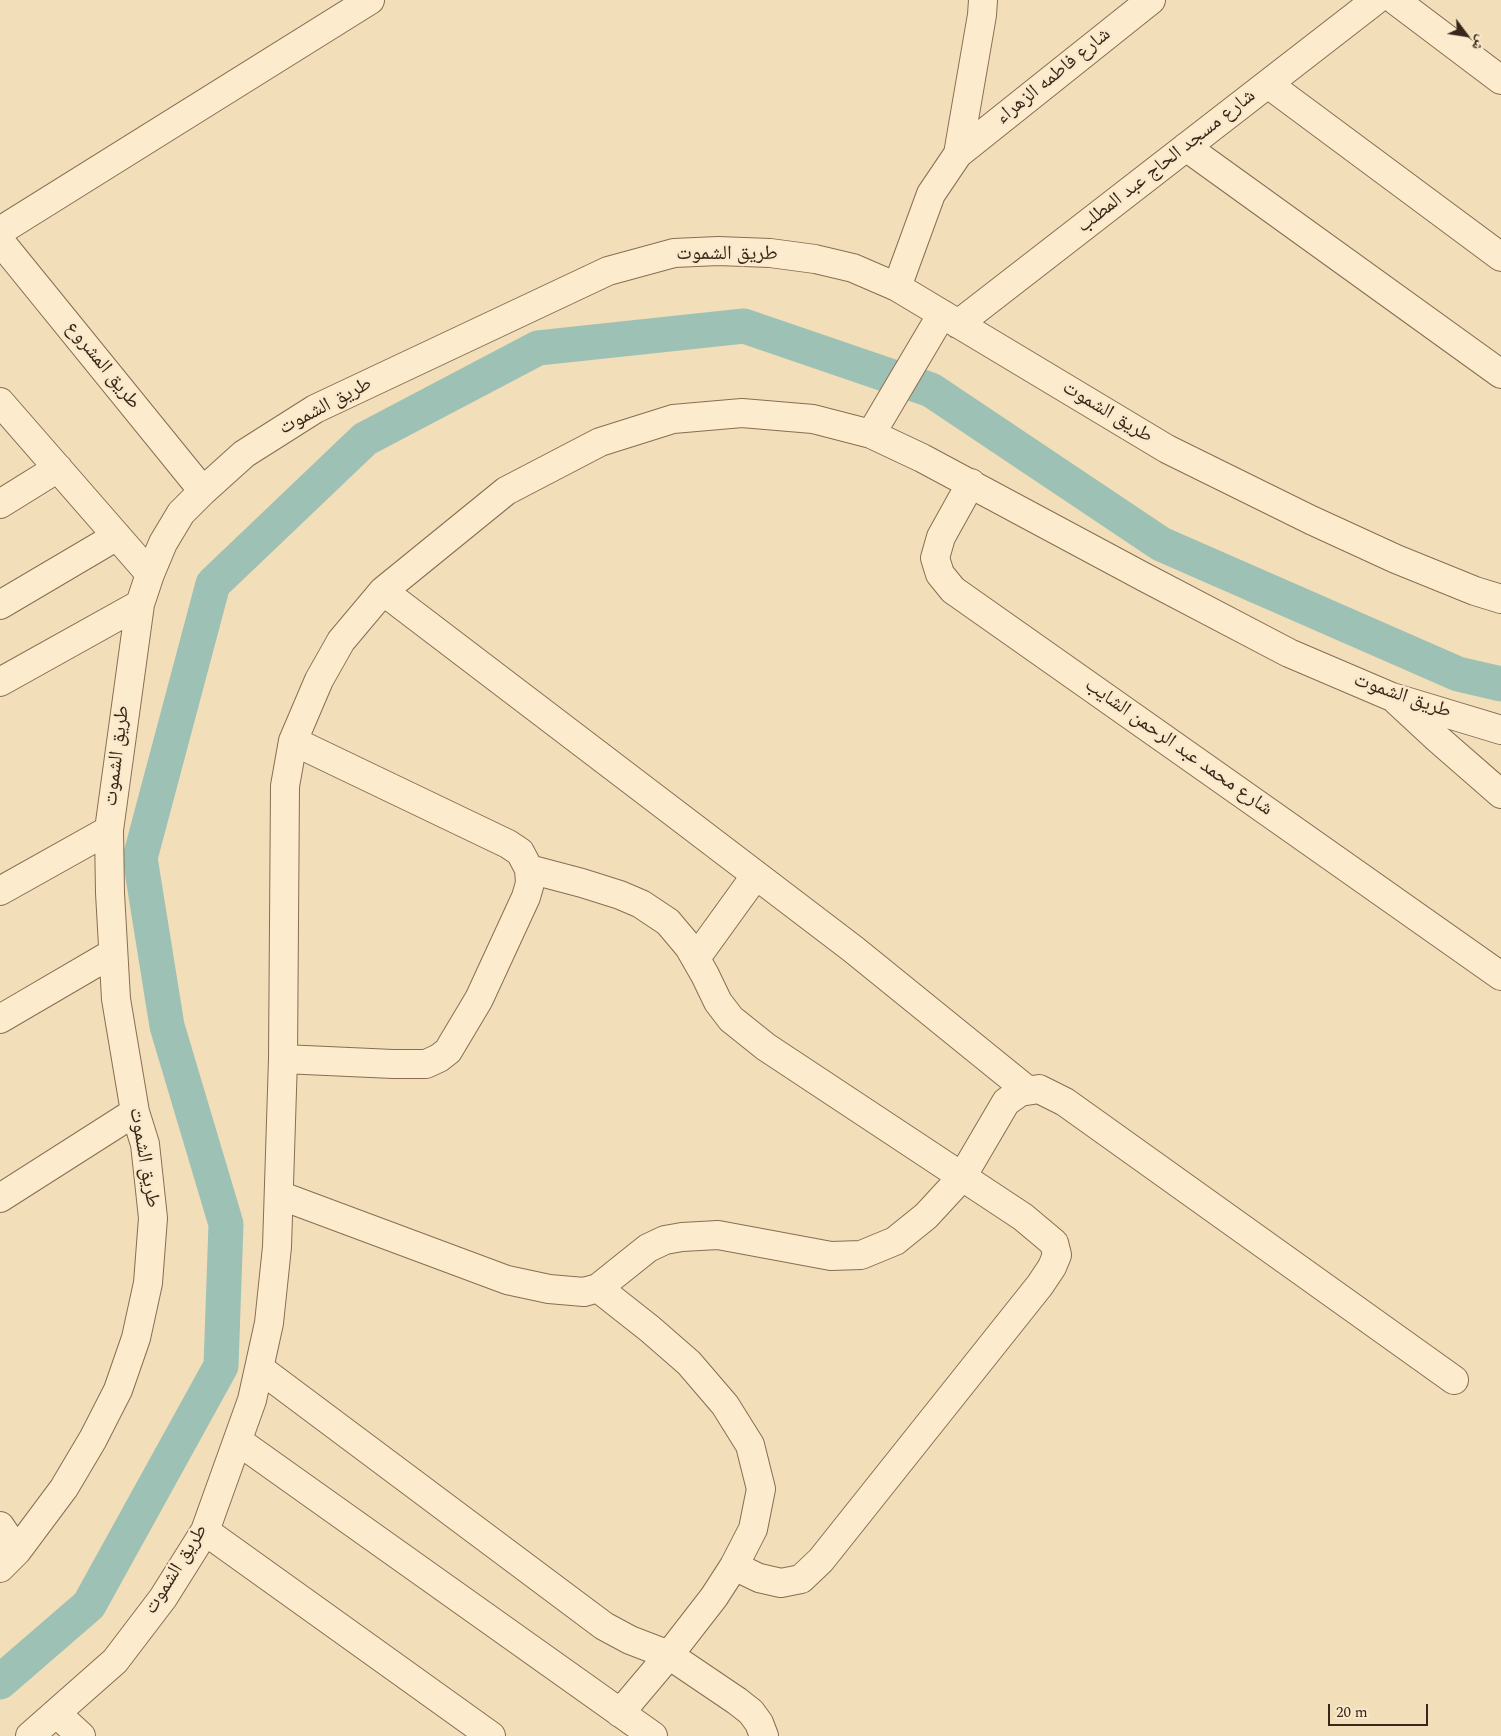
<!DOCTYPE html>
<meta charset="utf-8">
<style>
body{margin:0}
#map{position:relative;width:1501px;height:1736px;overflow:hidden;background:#f2deb9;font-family:Spectral,"Noto Naskh Arabic",serif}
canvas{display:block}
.north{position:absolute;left:1441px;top:10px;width:50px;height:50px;-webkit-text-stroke:4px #f9e8c9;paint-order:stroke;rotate:121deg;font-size:14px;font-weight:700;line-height:20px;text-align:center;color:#372619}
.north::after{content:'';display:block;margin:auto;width:18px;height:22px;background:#372619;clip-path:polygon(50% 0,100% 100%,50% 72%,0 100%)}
.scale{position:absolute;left:1328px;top:1704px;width:100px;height:22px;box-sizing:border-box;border:2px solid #372619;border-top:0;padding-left:6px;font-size:15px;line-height:18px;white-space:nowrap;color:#372619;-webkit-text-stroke:4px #f9e8c9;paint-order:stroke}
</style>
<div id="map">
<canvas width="1501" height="1736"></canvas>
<div class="north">ش</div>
<div class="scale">20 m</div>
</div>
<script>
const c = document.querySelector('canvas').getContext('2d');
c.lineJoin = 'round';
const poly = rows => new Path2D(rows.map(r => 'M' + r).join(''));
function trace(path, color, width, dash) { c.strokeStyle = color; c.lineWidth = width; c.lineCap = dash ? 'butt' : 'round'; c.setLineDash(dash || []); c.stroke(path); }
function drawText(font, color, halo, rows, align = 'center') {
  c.font = font + ' Spectral,"Noto Naskh Arabic",serif'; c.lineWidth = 4.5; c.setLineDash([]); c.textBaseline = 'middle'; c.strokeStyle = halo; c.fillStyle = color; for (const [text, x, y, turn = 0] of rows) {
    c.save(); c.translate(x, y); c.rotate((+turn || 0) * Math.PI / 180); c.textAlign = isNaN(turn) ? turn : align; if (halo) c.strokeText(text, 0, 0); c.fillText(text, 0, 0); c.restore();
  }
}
trace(poly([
 [0,1682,89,1605,221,1366,226,1224,167,1026,140,858,213,584,365,439,538,348,744,326,931,390,1161,544,1458,674,1501,684]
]), '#9ec1b5', 35);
const minor = poly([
 [1395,0,1501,80],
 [1268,84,1501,257],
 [1186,147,1501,374],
 [958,154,1151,0],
 [0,231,370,0],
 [0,241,203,491],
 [897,287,931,194,958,154,982,15,983,0],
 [958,324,1376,0],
 [0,402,150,574],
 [871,434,942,314],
 [971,483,941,537,935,558,940,574,953,590,1501,976],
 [0,504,58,468],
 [383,591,853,949,1027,1090],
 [0,605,117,536],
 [0,682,140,604],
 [1397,701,1438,739,1501,794],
 [529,869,582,883,620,895,641,904,668,922,689,947,705,975,718,1002,731,1019,766,1047,1023,1217,1054,1243,1057,1255,1052,1267,1040,1285,821,1560,801,1579,781,1583,759,1578,734,1566],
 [0,891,109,830],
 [696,958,756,875],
 [0,1019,113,953],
 [283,1059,393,1064,426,1064,439,1058,448,1051,479,999,526,897,530,883,529,869,520,852,508,844,293,741],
 [279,1195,507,1280,549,1289,584,1292,598,1288,648,1248,665,1240,682,1237,718,1235,831,1256,861,1255,895,1241,926,1216,962,1177,1006,1102,1020,1092,1039,1089,1065,1102,1454,1380],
 [0,1198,135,1112],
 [259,1368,604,1626,630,1640,669,1655,714,1597,734,1566,753,1529,761,1489,750,1445,725,1405,689,1363,650,1329,598,1288],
 [238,1441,653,1736],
 [0,1526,17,1551],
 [205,1531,491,1736],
 [0,1568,17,1551,64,1488,93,1439,118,1390,136,1338,148,1283,153,1218,145,1144,135,1112,116,999,110,893,109,830,140,604,150,574,163,543,181,513,203,491,244,454,315,409,608,271,674,253,718,251,770,253,815,259,853,268,897,287,1167,449,1311,520,1396,559,1475,591,1501,599],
 [56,1713,81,1736],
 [620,1713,669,1655,737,1701,751,1712,759,1723,764,1736],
 [30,1736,115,1661,163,1598,205,1531,252,1400,269,1323,277,1247,283,1059,285,786,293,741,319,680,341,641,383,591,506,491,600,442,673,419,742,413,813,419,871,434,922,458,1144,577,1289,653,1392,697,1501,730]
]);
trace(minor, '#896d52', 30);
trace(minor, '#fcebcd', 28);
drawText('20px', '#372619', '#f9e8c9', [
 ["شارع فاطمه الزهراء",1054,77,-39],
 ["شارع مسجد الحاج عبد المطلب",1167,162,-38],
 ["طريق الشموت",727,255],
 ["طريق المشروع",102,366,51],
 ["طريق الشموت",326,407,-28],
 ["طريق الشموت",1107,413,31],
 ["طريق الشموت",1402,697,19],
 ["شارع محمد عبد الرحمن الشايب",1178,748,35],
 ["طريق الشموت",118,756,-83],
 ["طريق الشموت",143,1158,80],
 ["طريق الشموت",177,1570,-58]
]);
</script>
